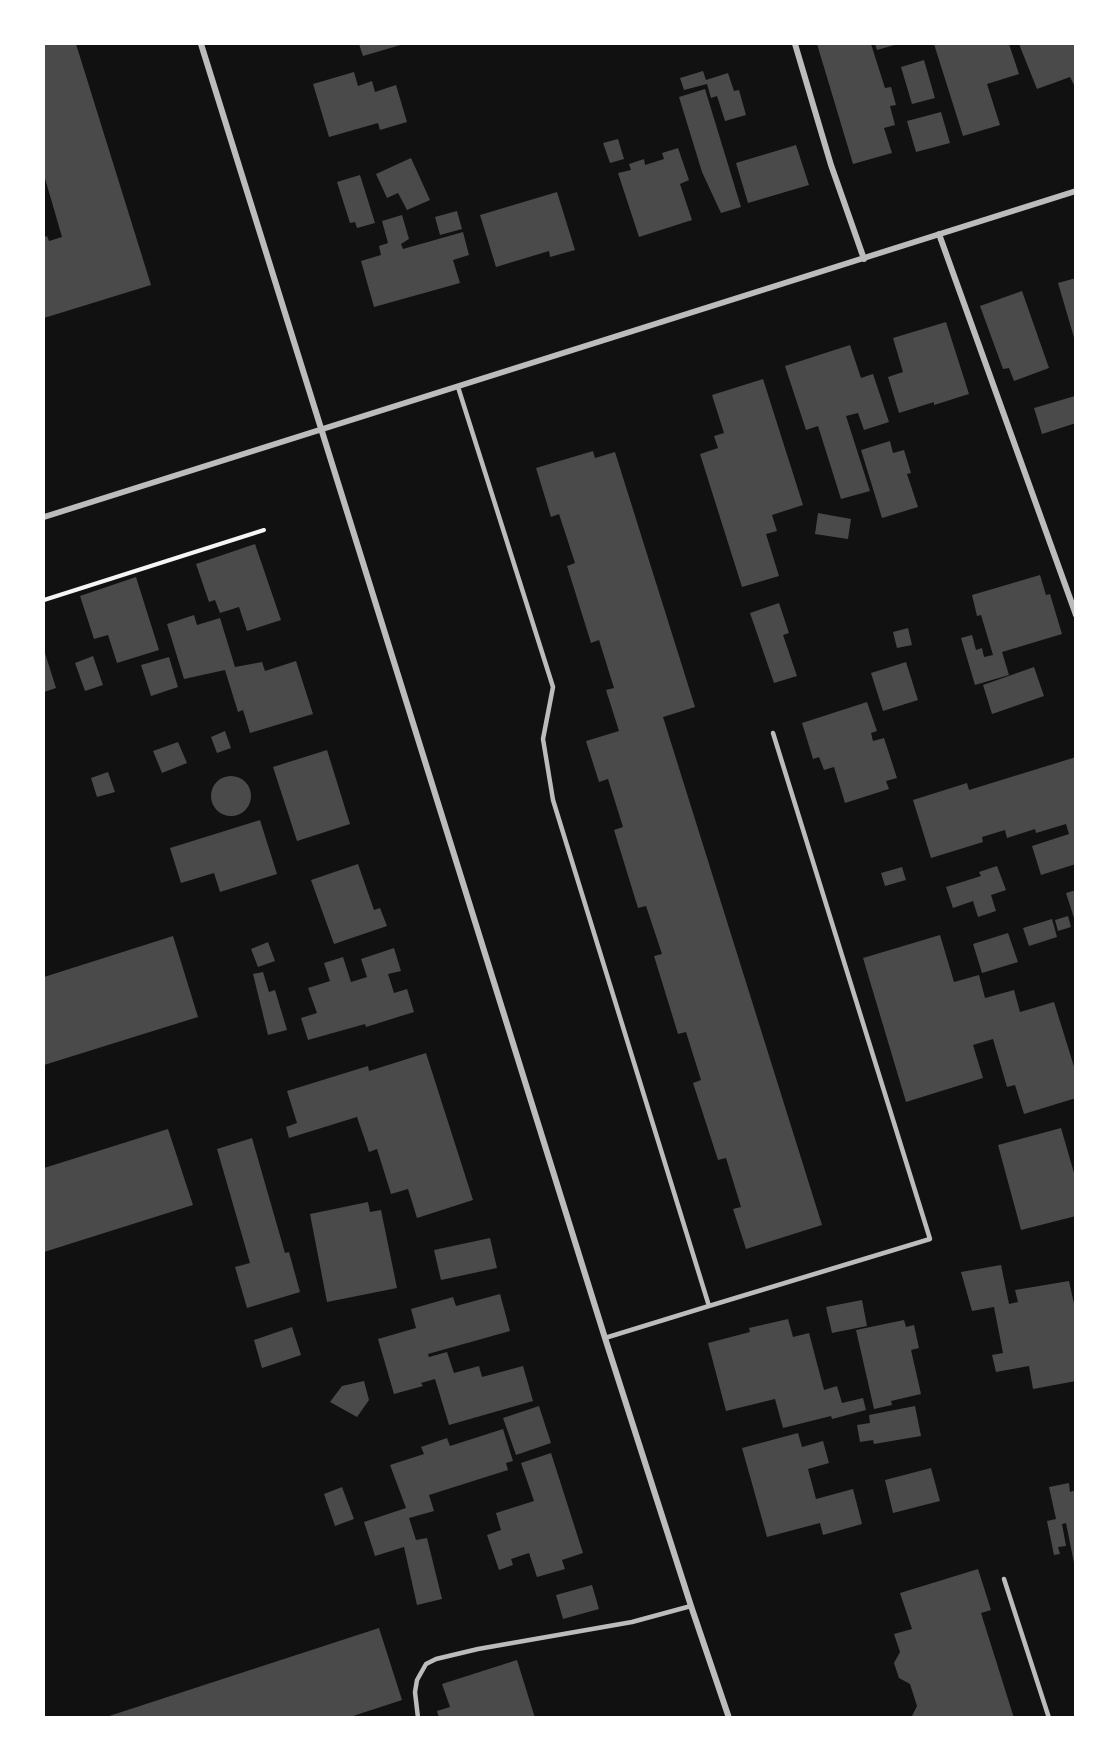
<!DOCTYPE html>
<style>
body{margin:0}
#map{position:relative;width:1119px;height:1761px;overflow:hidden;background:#111;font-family:Barlow,sans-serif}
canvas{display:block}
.frame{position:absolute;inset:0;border:45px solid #fff;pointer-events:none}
</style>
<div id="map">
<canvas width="1119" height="1761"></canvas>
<div class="frame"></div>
</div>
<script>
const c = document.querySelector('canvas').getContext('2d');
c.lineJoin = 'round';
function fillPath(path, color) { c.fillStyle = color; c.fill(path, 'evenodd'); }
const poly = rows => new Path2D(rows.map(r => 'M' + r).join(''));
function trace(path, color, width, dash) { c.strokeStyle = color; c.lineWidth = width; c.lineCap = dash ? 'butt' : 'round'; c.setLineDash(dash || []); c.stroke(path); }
fillPath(poly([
 [44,44,76,44,151,285,44,318,44,237,47,236,49,241,62,237,44,175],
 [359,44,404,44,363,56],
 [817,44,871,44,885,88,891,87,896,105,890,106,895,125,884,128,892,153,853,164],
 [875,44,898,44,877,50],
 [934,44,1009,44,1019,74,987,84,1000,125,963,136],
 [1019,44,1076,44,1076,89,1070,77,1037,89],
 [924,60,935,98,912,104,901,67],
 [703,71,706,80,728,73,734,91,739,90,746,115,725,121,717,96,711,98,707,84,684,90,680,78],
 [354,72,358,86,372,81,375,92,396,85,407,122,380,130,378,123,329,137,313,84],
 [705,89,741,207,721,213,702,172,679,97],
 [941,112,950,143,916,152,907,121],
 [618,139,624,159,610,163,603,143],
 [796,145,809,185,748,203,736,163],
 [678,148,689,180,680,184,692,220,639,237,618,173,631,170,629,164,644,159,645,165,664,159,662,153],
 [411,158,430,200,407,210,398,193,387,198,376,174],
 [360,175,375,223,357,228,355,222,350,223,337,182],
 [557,192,575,250,550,257,549,251,496,267,480,215],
 [457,211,462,229,440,235,435,217],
 [402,215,409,239,401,244,403,249,463,232,469,255,453,260,460,283,374,307,361,261,381,255,379,246,388,243,382,221],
 [1076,278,1076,340,1075,341,1058,283],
 [1022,291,1049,368,1014,381,1009,368,1003,369,980,306],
 [946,322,969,394,934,405,934,402,899,413,888,377,903,372,893,338],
 [850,345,861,378,873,374,889,422,864,430,858,413,846,416,870,491,841,499,818,426,806,430,785,366],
 [763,379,803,505,772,515,777,531,766,534,779,576,742,587,700,454,718,448,714,436,724,433,712,395],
 [1075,396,1076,423,1042,434,1034,408],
 [890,441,893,453,904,450,911,473,907,474,918,507,882,518,861,450],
 [593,451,595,458,615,452,695,707,663,717,822,1225,746,1249,733,1209,741,1207,726,1158,718,1160,693,1083,701,1080,686,1032,678,1034,654,956,662,954,646,906,638,908,614,830,623,827,608,779,599,782,586,741,619,731,606,690,614,688,599,640,591,643,567,566,575,563,559,514,551,517,536,468],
 [818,513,851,519,848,539,815,534],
 [255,544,281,620,247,631,239,607,220,613,215,600,209,602,196,564],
 [1040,575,1046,595,1050,594,1062,634,1002,652,1009,675,975,685,961,638,972,635,976,650,982,648,984,657,993,655,981,615,977,616,972,595],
 [136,577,159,650,117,663,108,635,94,639,80,596],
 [779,603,789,633,783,635,797,676,774,683,750,613],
 [194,615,197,625,220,618,235,667,262,662,265,671,296,661,313,714,250,733,243,710,238,712,225,670,184,679,167,624],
 [908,628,912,645,897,648,893,632],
 [44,650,56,688,44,692],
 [93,656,103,685,85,691,75,663],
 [169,657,178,687,151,696,141,665],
 [906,662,918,700,883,711,871,673],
 [1034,667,1044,696,992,714,983,685],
 [867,702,877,731,871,733,873,741,884,738,897,778,886,781,889,789,845,803,834,767,824,770,819,757,813,759,802,723],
 [225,731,231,748,217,753,211,737],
 [178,742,187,763,162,773,153,751],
 [327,750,350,824,297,841,273,767],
 [1076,757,1076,864,1041,875,1032,846,1069,834,1066,824,1036,833,1035,829,1007,838,1005,830,982,837,983,842,931,858,913,800,967,783,969,790],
 [108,772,115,792,97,797,91,778],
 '211 796a20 20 0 1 1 40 0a20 20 0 1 1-40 0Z',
 [260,820,277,874,220,892,214,873,181,883,170,848],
 [358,864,374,910,380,908,387,926,334,944,311,880],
 [997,866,1006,890,991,895,996,911,978,917,973,901,953,908,946,887,981,876,979,872],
 [902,867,906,880,885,886,881,873],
 [1076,890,1076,921,1075,921,1066,893],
 [1068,916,1071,927,1058,931,1055,920],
 [1052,919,1057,937,1029,946,1023,928],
 [1008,933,1018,962,982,973,973,944],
 [940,935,954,982,979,975,985,998,1014,990,1020,1012,1054,1002,1076,1073,1076,1098,1024,1114,1015,1085,1007,1087,993,1039,973,1045,983,1078,906,1102,863,958],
 [173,936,198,1017,44,1065,44,977],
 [268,942,275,961,258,967,251,949],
 [394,948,401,971,388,974,394,993,407,989,414,1012,366,1027,365,1024,308,1040,301,1018,317,1013,308,988,330,981,324,963,343,957,351,982,367,977,361,959],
 [263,972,269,992,275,990,287,1030,268,1035,253,974],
 [426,1053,473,1200,417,1218,408,1189,391,1194,377,1149,369,1152,357,1117,289,1138,286,1127,297,1123,287,1091,368,1066,369,1071],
 [1061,1128,1076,1180,1076,1216,1021,1230,998,1145],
 [168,1129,193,1205,44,1252,44,1168],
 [252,1138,285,1253,289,1252,300,1292,247,1308,235,1267,250,1263,217,1149],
 [368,1202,370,1212,381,1210,397,1288,327,1302,310,1214],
 [490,1238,497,1268,441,1280,434,1250],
 [1001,1265,1009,1304,1018,1302,1015,1290,1069,1281,1076,1313,1076,1381,1033,1389,1029,1366,996,1372,992,1355,1003,1353,994,1307,972,1311,961,1272],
 [500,1294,510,1331,428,1354,429,1357,447,1352,454,1373,479,1366,482,1377,523,1366,533,1401,449,1425,435,1379,421,1383,423,1386,394,1394,378,1339,416,1328,411,1309,453,1297,456,1306],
 [862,1300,867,1326,832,1333,826,1307],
 [788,1319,793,1337,809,1333,824,1390,837,1386,842,1403,863,1398,866,1410,832,1419,831,1416,783,1428,775,1399,726,1411,708,1343,750,1332,749,1328],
 [904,1320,906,1327,914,1325,919,1348,911,1350,921,1394,891,1401,892,1405,874,1409,856,1330],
 [292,1327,301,1355,262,1368,254,1340],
 [364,1381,369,1400,357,1417,330,1402,342,1386],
 [539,1406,551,1443,516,1455,503,1418],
 [915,1406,921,1436,874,1444,873,1440,860,1442,857,1425,870,1423,869,1415],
 [503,1429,513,1461,506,1463,508,1470,429,1495,434,1511,409,1518,416,1540,427,1538,442,1599,417,1605,404,1547,375,1556,364,1522,406,1508,390,1465,424,1454,421,1447,447,1438,450,1446],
 [798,1433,802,1447,823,1441,829,1463,808,1469,816,1499,853,1489,862,1524,823,1535,820,1523,767,1537,742,1448],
 [551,1453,583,1553,562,1560,565,1569,537,1577,529,1553,511,1559,513,1565,499,1570,487,1535,501,1530,496,1513,534,1501,521,1463],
 [931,1468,940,1501,893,1513,885,1480],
 [1069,1483,1070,1492,1076,1490,1074,1563,1066,1523,1062,1524,1066,1546,1058,1547,1060,1554,1054,1555,1047,1521,1056,1519,1049,1487],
 [342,1487,354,1519,335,1526,324,1494],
 [978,1569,991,1610,981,1613,1014,1718,911,1718,917,1706,910,1684,899,1678,894,1663,900,1652,894,1634,912,1629,900,1593],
 [592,1585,599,1609,563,1619,556,1595],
 [379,1628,402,1700,347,1718,103,1718],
 [517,1660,535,1718,439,1718,437,1711,450,1707,442,1684]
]), '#4a4a4a');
trace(poly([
 [44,600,264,530]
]), '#f5f5f5', 4);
trace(poly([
 [458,387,553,687,543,739,553,800,709,1306,605,1338],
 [709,1306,930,1239,773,733],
 [1004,1579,1049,1718],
 [418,1718,415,1692,417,1680,426,1664,436,1659,478,1649,632,1622,691,1606]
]), '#bcbcbc', 4.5);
trace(poly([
 [201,44,605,1338,691,1606,729,1718],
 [795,44,831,165,864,259],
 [939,234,1076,615],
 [44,517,1076,191]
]), '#bcbcbc', 6);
</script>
